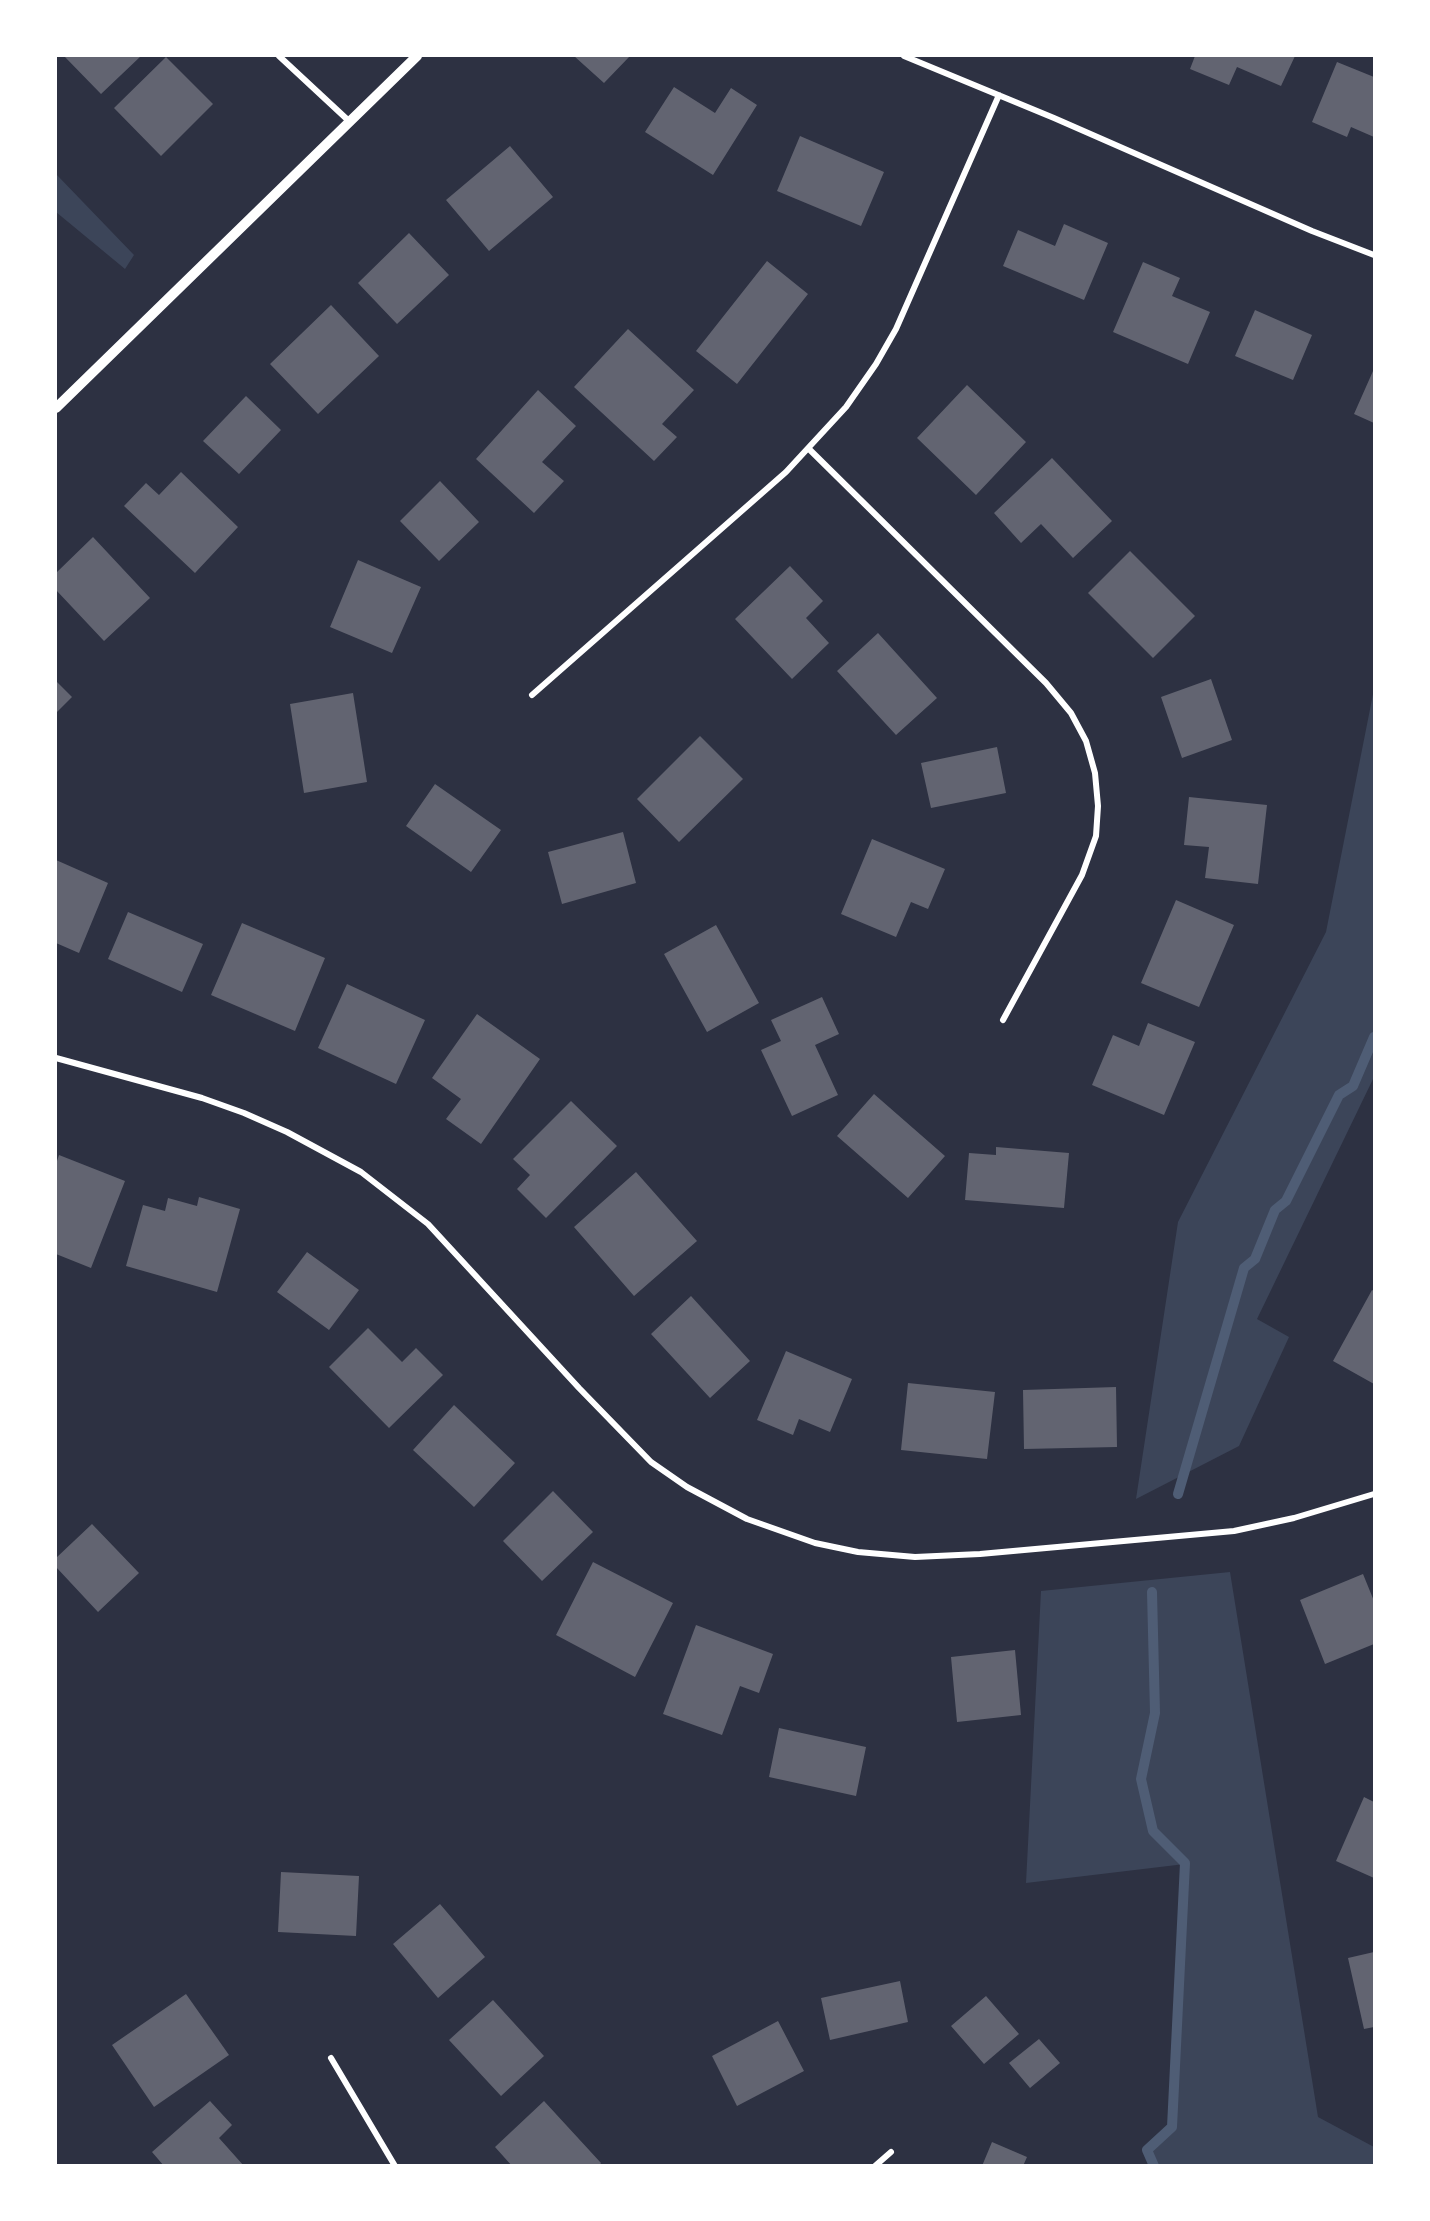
<!DOCTYPE html>
<style>
body{margin:0}
#map{position:relative;width:1430px;height:2221px;overflow:hidden;background:#2d3142;font-family:Manrope,sans-serif}
canvas{display:block}
.frame{position:absolute;inset:0;border:57px solid #fff;pointer-events:none}
</style>
<div id="map">
<canvas width="1430" height="2221"></canvas>
<div class="frame"></div>
</div>
<script>
const c = document.querySelector('canvas').getContext('2d');
c.lineJoin = 'round';
function fillPath(path, color) { c.fillStyle = color; c.fill(path, 'evenodd'); }
const poly = rows => new Path2D(rows.map(r => 'M' + r).join(''));
function trace(path, color, width, dash) { c.strokeStyle = color; c.lineWidth = width; c.lineCap = dash ? 'butt' : 'round'; c.setLineDash(dash || []); c.stroke(path); }
fillPath(poly([
 [56,174,134,255,125,269,56,212],
 [1374,689,1374,1077,1257,1319,1289,1337,1239,1446,1136,1499,1178,1222,1326,932],
 [1230,1572,1318,2117,1374,2147,1374,2165,1154,2165,1147,2150,1172,2127,1185,1864,1026,1883,1041,1591]
]), '#3c4559');
trace(poly([
 [1178,1494,1244,1268,1255,1259,1275,1210,1286,1201,1339,1095,1353,1086,1374,1037],
 [1152,1592,1155,1713,1141,1779,1153,1831,1185,1863,1172,2127,1147,2150,1154,2166]
]), '#4f5d75', 10);
fillPath(poly([
 [64,56,141,56,101,94],
 [574,56,630,56,604,83],
 [1195,56,1295,56,1281,86,1237,67,1229,85,1190,69],
 [166,57,213,104,161,156,114,108],
 [1337,62,1374,77,1374,137,1351,127,1347,137,1312,122],
 [674,87,715,113,731,88,757,105,713,175,645,132],
 [800,136,884,172,861,226,777,191],
 [510,146,553,197,489,251,446,200],
 [1064,224,1108,243,1084,300,1003,266,1018,230,1055,246],
 [409,233,449,275,397,324,358,283],
 [767,261,808,294,737,384,696,351],
 [1143,262,1180,278,1172,296,1210,312,1188,364,1113,332],
 [331,305,379,356,318,414,270,364],
 [1255,310,1312,335,1293,380,1235,356],
 [628,329,694,390,662,424,677,437,654,461,574,387],
 [1373,371,1374,371,1374,423,1354,414],
 [967,385,1026,442,976,495,917,438],
 [538,390,576,426,542,462,564,481,534,513,476,459],
 [246,396,281,430,239,474,203,441],
 [1052,458,1112,521,1073,558,1041,524,1021,543,994,513],
 [181,472,238,527,195,573,124,506,146,483,159,495],
 [440,481,479,522,439,561,400,521],
 [93,537,150,598,104,641,56,590,56,573],
 [1130,551,1195,616,1153,658,1088,593],
 [358,560,421,587,392,653,330,627],
 [790,566,823,601,806,618,829,643,792,679,735,619],
 [878,633,937,698,896,735,837,671],
 [1211,679,1232,740,1182,758,1161,697],
 [56,681,72,697,56,713],
 [353,693,367,782,304,793,290,704],
 [700,736,743,779,679,842,637,799],
 [997,747,1006,793,931,808,921,763],
 [435,784,501,830,471,872,406,826],
 [1189,797,1267,805,1258,884,1205,878,1209,847,1184,845],
 [623,832,636,883,562,904,548,852],
 [872,839,945,869,928,909,911,902,896,937,841,914],
 [56,860,108,883,79,953,56,943],
 [1176,900,1234,925,1199,1007,1141,983],
 [128,912,203,944,182,992,108,959],
 [242,923,325,958,295,1031,211,995],
 [716,925,759,1003,707,1032,664,954],
 [347,984,425,1020,396,1084,318,1048],
 [822,997,839,1034,815,1045,838,1095,792,1116,761,1050,781,1041,771,1020],
 [477,1014,540,1059,481,1144,446,1119,461,1099,432,1078],
 [1148,1023,1195,1042,1164,1115,1092,1085,1113,1035,1139,1046],
 [874,1094,945,1156,908,1198,837,1136],
 [571,1101,617,1146,546,1218,517,1189,530,1175,513,1159],
 [996,1147,1069,1153,1064,1208,965,1200,969,1153,996,1155],
 [59,1155,125,1181,91,1268,56,1254,56,1164],
 [636,1172,697,1241,634,1296,574,1227],
 [199,1197,240,1209,217,1292,126,1266,143,1205,165,1211,168,1198,197,1206],
 [307,1252,359,1290,329,1330,277,1292],
 [1372,1290,1374,1291,1374,1384,1333,1361],
 [691,1296,750,1361,710,1398,651,1334],
 [368,1328,402,1362,416,1348,443,1375,389,1428,329,1367],
 [786,1351,852,1379,830,1432,799,1419,793,1435,757,1420],
 [908,1383,995,1392,987,1459,901,1450],
 [1116,1387,1117,1447,1024,1449,1023,1390],
 [454,1405,515,1463,474,1507,413,1450],
 [553,1491,593,1532,542,1581,503,1541],
 [92,1524,139,1573,98,1612,56,1567,56,1558],
 [593,1562,673,1603,635,1677,556,1635],
 [1363,1574,1374,1601,1374,1644,1325,1664,1300,1600],
 [696,1625,773,1654,759,1693,740,1686,722,1735,663,1714],
 [1015,1650,1021,1715,957,1722,951,1657],
 [779,1728,866,1747,856,1796,769,1777],
 [1364,1797,1374,1802,1374,1878,1336,1861],
 [281,1872,359,1876,356,1936,278,1932],
 [440,1904,485,1957,438,1998,393,1944],
 [1374,1952,1374,2027,1364,2029,1348,1958],
 [900,1981,908,2022,830,2040,821,1998],
 [186,1994,229,2055,154,2107,112,2045],
 [986,1996,1019,2034,984,2064,951,2026],
 [493,2000,544,2056,501,2096,449,2040],
 [778,2021,804,2071,737,2106,712,2056],
 [1039,2039,1060,2063,1030,2088,1009,2063],
 [210,2101,232,2125,219,2138,244,2166,164,2166,152,2152],
 [544,2101,601,2163,599,2166,512,2166,495,2147],
 [992,2142,1027,2157,1023,2166,982,2166]
]), '#626471');
trace(poly([
 [279,56,350,122],
 [904,56,1054,118,1312,231,1374,255],
 [809,449,1046,683,1071,713,1086,741,1095,773,1098,806,1096,836,1082,875,1003,1020],
 [532,695,786,472,846,407,876,364,896,329,999,95],
 [56,1058,202,1098,244,1113,287,1132,361,1172,428,1224,579,1388,651,1462,687,1487,747,1519,815,1543,858,1552,915,1557,980,1554,1234,1531,1294,1518,1374,1494],
 [331,2058,395,2166],
 [875,2166,891,2152]
]), '#fff', 6);
trace(poly([
 [56,408,417,56]
]), '#fff', 10);
</script>
